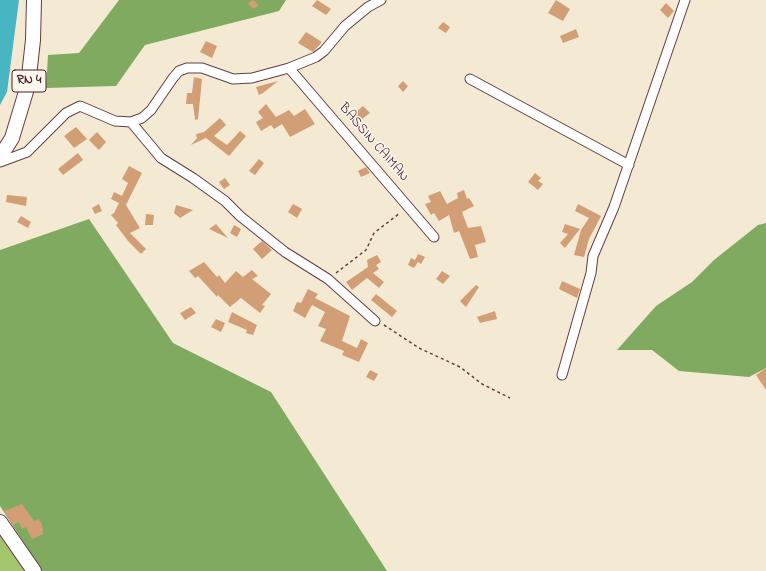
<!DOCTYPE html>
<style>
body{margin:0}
canvas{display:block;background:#f4ead3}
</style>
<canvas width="766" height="571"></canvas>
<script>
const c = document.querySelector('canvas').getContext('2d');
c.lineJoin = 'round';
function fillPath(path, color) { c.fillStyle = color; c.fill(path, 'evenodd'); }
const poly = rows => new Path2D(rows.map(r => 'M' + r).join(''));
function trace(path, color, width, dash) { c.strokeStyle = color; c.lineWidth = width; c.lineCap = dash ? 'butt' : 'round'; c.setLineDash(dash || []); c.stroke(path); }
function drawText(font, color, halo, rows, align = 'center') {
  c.font = font + ' "Indie Flower",sans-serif'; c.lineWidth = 3; c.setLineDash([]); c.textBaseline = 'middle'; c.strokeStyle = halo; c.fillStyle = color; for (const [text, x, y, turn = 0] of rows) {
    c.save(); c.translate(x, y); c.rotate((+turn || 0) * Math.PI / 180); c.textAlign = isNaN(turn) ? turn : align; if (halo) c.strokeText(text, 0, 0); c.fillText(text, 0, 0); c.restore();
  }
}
fillPath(poly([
 [0,531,28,571,0,571]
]), '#a2c56e');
fillPath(poly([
 [119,0,286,0,279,11,145,45,116,86,46,88,48,55,79,53],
 [89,219,173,343,271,392,387,571,42,571,0,506,0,250],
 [766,223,766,368,749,377,679,371,652,350,617,350,656,306,692,282,714,260,758,225]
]), '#81aa61');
fillPath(poly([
 [0,0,19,0,7,92,0,105]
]), '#48b5c3');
fillPath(poly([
 [253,0,259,5,253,9,248,3],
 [317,0,331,9,326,15,312,6],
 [556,0,570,9,563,21,548,13],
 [666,3,674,11,668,18,660,10],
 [443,22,450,27,446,33,438,28],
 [576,29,579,37,563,43,560,36],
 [306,32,322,42,313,52,298,43],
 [206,41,217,46,212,58,200,52],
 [194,77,202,79,198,119,195,120,193,104,186,104,187,93,192,93],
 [278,81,263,93,259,95,256,87],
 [403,81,408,86,403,92,398,86],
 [266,104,276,117,289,110,294,116,305,109,315,124,290,137,282,124,274,129,271,125,261,131,256,122,263,118,258,112],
 [363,106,370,113,354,125,349,118],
 [220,118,226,125,214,136,227,145,240,131,246,136,229,156,206,138,191,145,197,138,196,134,204,132],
 [76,127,87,139,74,148,64,136],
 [97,132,106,142,99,150,89,140],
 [78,153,83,160,63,175,58,169],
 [259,159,264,163,255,175,249,171],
 [129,166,142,173,126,205,140,228,130,233,146,249,141,254,128,241,116,225,118,223,111,215,114,213,119,203,111,199,114,192,122,196,128,183,122,179],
 [366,167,370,173,361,177,358,171],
 [535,173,541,178,538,181,543,184,538,190,528,182],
 [225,178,230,185,224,189,219,182],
 [464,190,467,199,469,198,474,206,462,212,468,228,481,226,486,242,475,245,478,257,470,259,459,231,454,233,449,215,439,221,434,213,431,215,425,204,431,202,428,196,440,191,447,204,458,198,457,193],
 [7,195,27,197,26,206,6,202],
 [99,204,102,211,95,214,92,208],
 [293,204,302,209,297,218,288,212],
 [578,204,601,216,589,239,584,257,574,255,581,230,589,218,575,211],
 [176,205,193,210,180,218,174,213],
 [146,214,154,215,153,225,145,225],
 [21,216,31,222,28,228,17,222],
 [216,224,228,238,209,229],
 [565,224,580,229,565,248,560,243,568,234,562,232],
 [234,225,241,229,237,237,230,233],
 [262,241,272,250,262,259,253,249],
 [418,254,425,257,421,264,418,262,414,268,408,265,411,258,415,260],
 [377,255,381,262,376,265,379,269,373,273,384,282,379,288,367,278,352,290,346,282,368,267,367,260],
 [204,262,217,277,219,275,225,283,236,271,243,277,252,270,258,276,252,279,271,294,262,305,265,306,260,313,241,298,230,307,218,295,217,297,198,276,195,278,189,271],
 [442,271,450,276,443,284,436,279],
 [562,281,580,289,577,298,559,289],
 [476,285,479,287,466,307,460,301],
 [308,289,318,294,315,298,350,316,342,341,357,348,361,339,368,343,359,362,342,355,344,351,320,341,326,329,318,326,325,312,312,305,305,318,293,311,297,302,301,303],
 [376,294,397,311,392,317,371,300],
 [191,307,196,313,185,320,180,313],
 [495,311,497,319,480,323,477,317],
 [232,312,257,325,253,335,246,333,247,330,228,322],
 [216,319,225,323,221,332,211,327],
 [766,368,766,390,756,375],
 [370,370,378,374,374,381,366,377],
 [22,504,34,521,39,519,42,525,43,534,32,539,26,527,22,529,19,522,13,525,4,511]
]), '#d29e75');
const street = poly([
 [289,68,434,237],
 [470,79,629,165],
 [131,122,161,158,193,178,225,201,240,216,285,252,328,279,375,321],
 [0,162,27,152,66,113,80,106,115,121,131,122,142,118,151,110,173,78,179,71,187,68,202,68,233,79,252,78,289,68,316,57,324,51,345,26,368,7,381,0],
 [562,375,591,273,593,256,614,207,685,0]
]);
const primary = poly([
 [0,157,12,138,28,85,33,40,34,0],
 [0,522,34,571]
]);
trace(street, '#643d44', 11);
trace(primary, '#643d44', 16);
trace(poly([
 [336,273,366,250,374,233,400,213],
 [384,325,419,348,460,367,482,384,510,398]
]), '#643d44', 1.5, [3, 3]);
trace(street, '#fff', 9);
trace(primary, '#fff', 14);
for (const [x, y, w] of [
 [29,81,34]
]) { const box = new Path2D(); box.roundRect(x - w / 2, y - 11, w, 22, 3); c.fillStyle = '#fbf7ec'; c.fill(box); trace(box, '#4a1f2b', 1); }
drawText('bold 13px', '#4a1f2b', null, [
 ["RN 4",29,81]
]);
drawText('14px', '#4a1f2b', '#fbf7ec', [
 ["BASSIN CAIMAN",373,143,49]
]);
</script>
